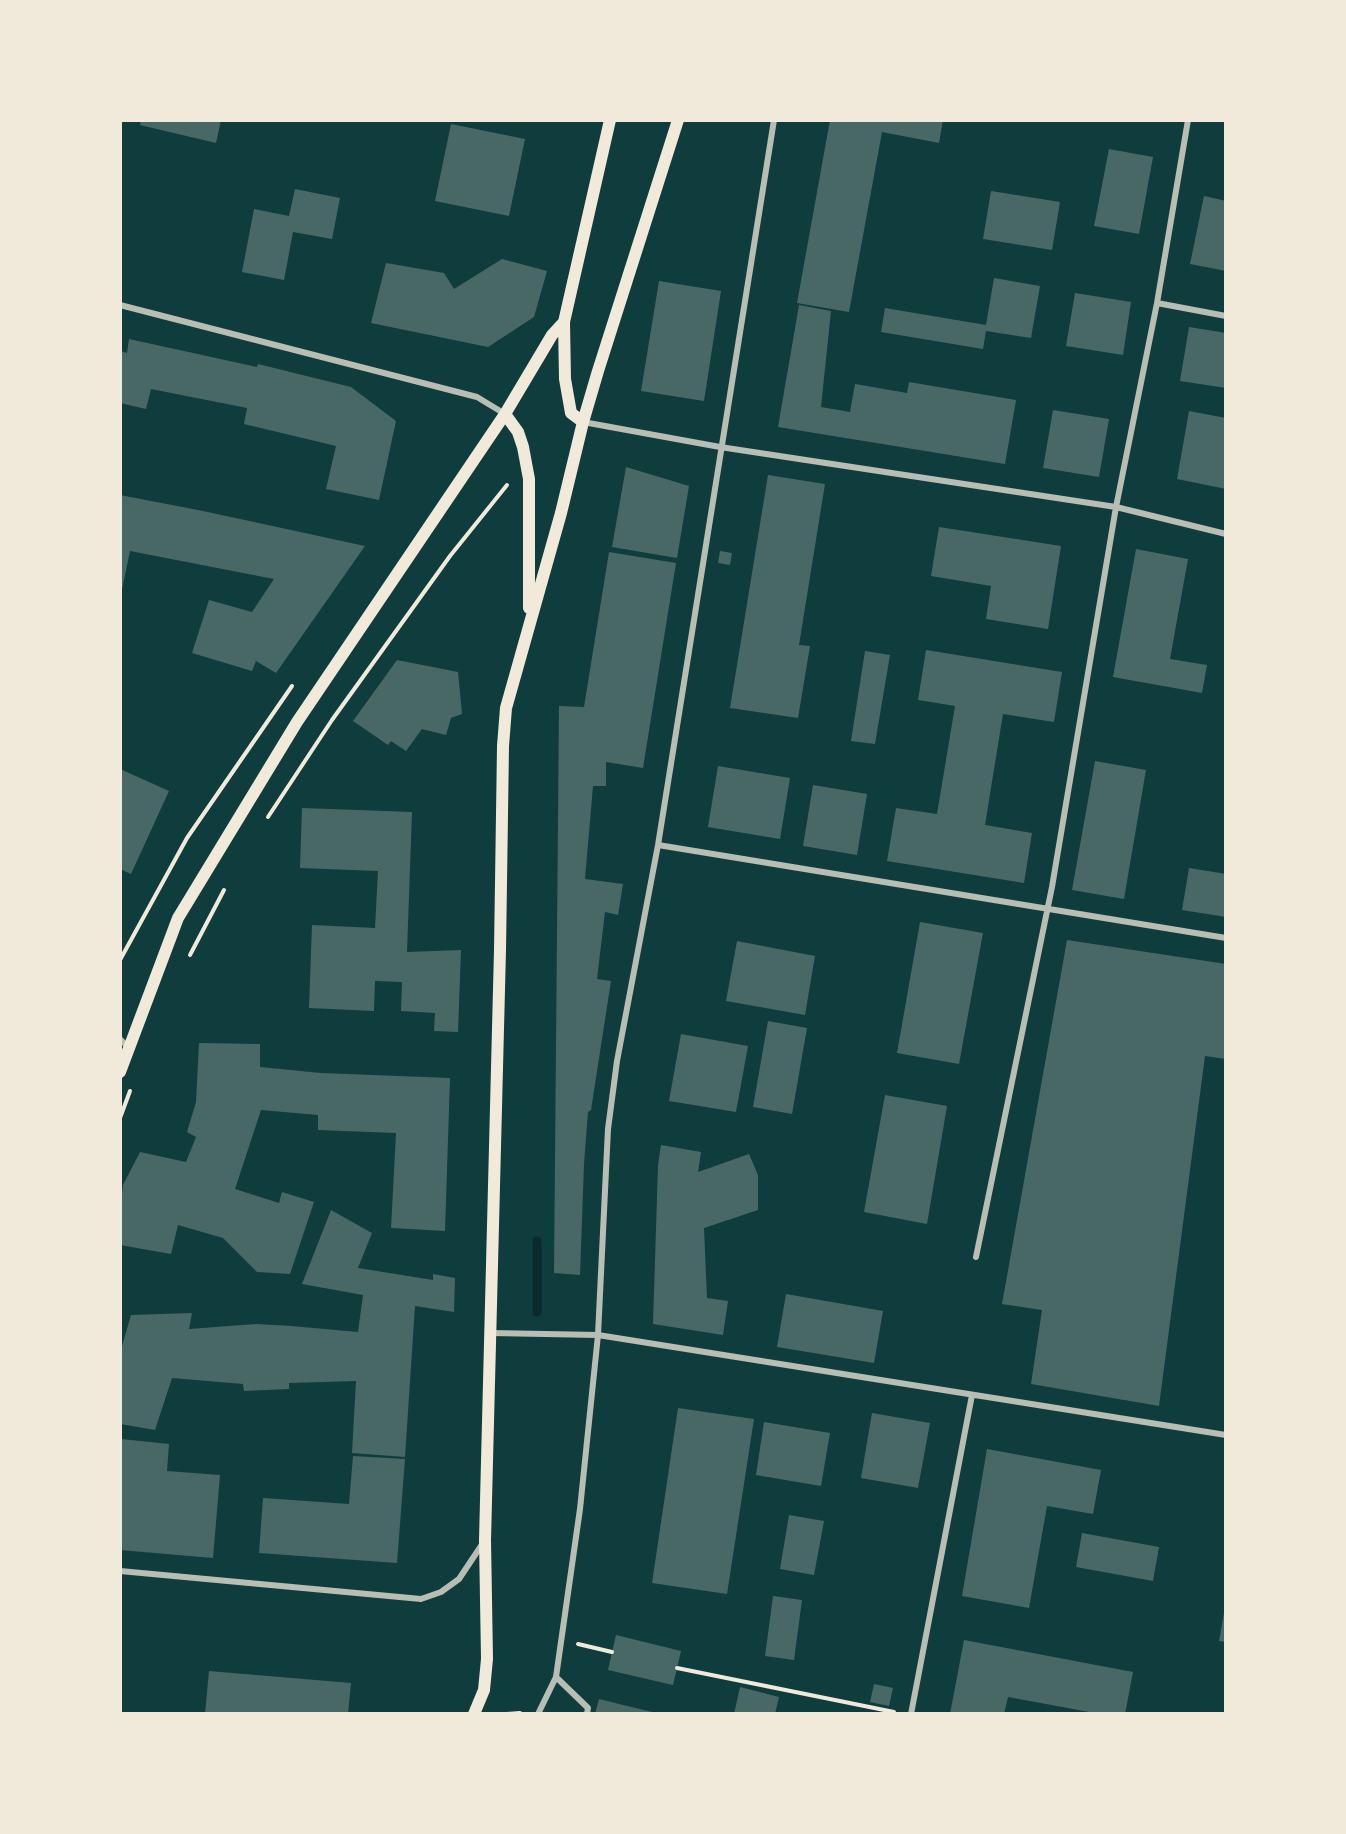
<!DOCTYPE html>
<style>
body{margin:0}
#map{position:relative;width:1346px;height:1834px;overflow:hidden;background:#0f3d3e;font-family:Helvetica,sans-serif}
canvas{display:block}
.frame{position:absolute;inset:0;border:122px solid #f1e9da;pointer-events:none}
</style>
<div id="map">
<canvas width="1346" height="1834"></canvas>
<div class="frame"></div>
</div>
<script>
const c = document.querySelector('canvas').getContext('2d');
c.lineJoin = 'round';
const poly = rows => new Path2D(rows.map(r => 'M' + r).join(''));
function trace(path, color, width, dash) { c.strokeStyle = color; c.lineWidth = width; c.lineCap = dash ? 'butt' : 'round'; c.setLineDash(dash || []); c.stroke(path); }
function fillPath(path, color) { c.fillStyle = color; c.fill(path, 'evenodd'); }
trace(poly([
 [537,1312,537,1241]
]), '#0a2a2b', 9);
fillPath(poly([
 [141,120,221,120,216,143,140,125],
 [830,120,943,120,939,143,882,132,849,312,797,303],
 [451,124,525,139,509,216,435,201],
 [1109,149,1153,157,1139,234,1094,226],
 [295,189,340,198,332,239,293,232,284,280,242,272,254,209,289,216],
 [991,191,1060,202,1052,250,983,239],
 [1204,196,1226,201,1226,271,1190,264],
 [502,259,547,271,534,317,488,347,371,323,386,263,444,273,454,289],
 [994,278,1040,286,1031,338,986,331,983,349,881,332,885,308,986,325],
 [659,281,721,291,704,401,641,391],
 [1075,293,1131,302,1123,355,1066,346],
 [799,305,831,311,821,407,850,412,855,384,907,393,909,382,1016,400,1005,464,778,427],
 [1189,327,1226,333,1226,388,1180,381],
 [129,339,257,367,258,364,351,387,396,421,379,500,326,489,336,446,244,424,247,408,151,389,146,409,120,403,120,351,127,353],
 [1053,410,1109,419,1099,477,1043,468],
 [1189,411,1226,418,1226,489,1177,479],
 [626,467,689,486,677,558,612,547],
 [768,475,825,484,799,645,810,646,798,718,730,708],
 [120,495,203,511,365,546,276,673,256,661,252,671,192,653,209,600,252,612,274,579,130,551,120,599],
 [939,527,1061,546,1048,629,986,619,991,586,931,576],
 [1136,549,1188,559,1170,659,1207,665,1202,693,1113,677],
 [720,551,732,553,730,565,718,563],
 [609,552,676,563,643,768,606,762,606,786,593,786,585,879,623,884,618,915,605,912,597,979,611,981,591,1110,588,1112,584,1164,580,1275,554,1273,559,706,584,707],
 [926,650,1062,672,1054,722,1003,714,985,825,1032,833,1024,883,887,861,896,808,937,814,955,706,918,700],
 [865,651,890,655,875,744,851,741],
 [397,660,458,672,462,714,451,718,446,735,422,729,406,751,391,741,388,745,353,721],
 [1095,761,1146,770,1124,899,1072,890],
 [718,766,790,778,780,839,708,827],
 [120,769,169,791,131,874,120,869],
 [813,785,867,794,857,855,803,846],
 [302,808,412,812,407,952,461,950,458,1032,434,1031,435,1013,401,1011,402,982,375,981,374,1011,309,1008,312,925,375,928,378,871,300,868],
 [1189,868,1226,874,1226,917,1182,910],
 [920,922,983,933,959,1064,897,1053],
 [1067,940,1226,964,1226,1059,1205,1056,1159,1406,1031,1384,1042,1310,1002,1304],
 [737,941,815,956,805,1015,726,1001],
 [768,1021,807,1028,792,1114,753,1107],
 [681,1034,748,1046,736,1112,669,1101],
 [199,1043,260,1044,260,1067,321,1073,450,1078,445,1231,391,1228,396,1133,318,1130,318,1115,261,1110,235,1189,279,1203,282,1192,314,1202,290,1274,257,1272,223,1238,178,1225,171,1254,120,1245,120,1212,123,1185,140,1152,186,1162,196,1137,187,1132,196,1102],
 [885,1095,947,1106,927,1224,864,1212],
 [661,1145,701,1152,698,1172,749,1154,758,1175,758,1210,704,1228,707,1298,728,1301,723,1335,653,1324,658,1165],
 [331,1210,372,1233,358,1268,433,1280,433,1274,455,1278,454,1312,415,1306,405,1457,352,1453,356,1381,289,1383,289,1389,244,1391,243,1384,172,1378,155,1430,120,1424,120,1353,131,1315,192,1313,189,1329,256,1324,291,1326,358,1332,363,1295,302,1284],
 [786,1294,883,1311,874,1363,777,1347],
 [678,1408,754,1419,727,1594,652,1583],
 [872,1413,930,1423,918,1488,861,1478],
 [764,1422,830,1433,821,1486,756,1475],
 [121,1439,169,1444,167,1471,220,1475,213,1558,120,1550],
 [987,1449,1101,1470,1093,1514,1047,1506,1029,1608,962,1596],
 [353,1456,405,1459,397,1563,259,1553,263,1498,349,1504],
 [789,1515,824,1521,814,1575,780,1569],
 [1082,1533,1159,1547,1153,1581,1076,1567],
 [773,1596,802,1600,794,1660,765,1656],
 [1225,1607,1226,1607,1226,1642,1219,1641],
 [616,1635,681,1651,673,1685,608,1670],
 [964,1640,1133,1672,1125,1714,1100,1714,1008,1697,1004,1714,950,1714],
 [209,1671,351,1683,348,1714,205,1714],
 [874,1684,893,1688,889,1706,870,1702],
 [740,1687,779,1697,775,1714,734,1714],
 [599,1699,656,1713,656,1714,595,1714]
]), '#486865');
trace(poly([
 [268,817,332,720,450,556,507,485],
 [190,955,224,890],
 [120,960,187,838,292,686],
 [120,1118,130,1091],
 [578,1644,612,1652],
 [677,1668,894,1712],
 [507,1714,520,1713]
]), '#f1e9da', 4);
trace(poly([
 [1157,303,1226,316],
 [120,305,477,397,505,414],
 [583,422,720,447,1116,507,1226,534],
 [658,845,1226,938],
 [120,1039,129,1048],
 [976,1257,1052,887,1116,507,1157,303,1188,120],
 [491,1333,598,1335,1226,1435],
 [120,1571,421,1599,441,1592,459,1579,483,1543],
 [556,1677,588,1708,587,1714],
 [538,1714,556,1677,580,1509,598,1335,608,1129,617,1061,658,845,774,120],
 [911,1714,972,1395]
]), '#b8beb3', 6);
trace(poly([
 [564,322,565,379,571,413,583,422],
 [505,414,518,432,523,447,529,479,529,608],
 [120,1072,178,918,297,722,505,414,552,335,564,322,610,120],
 [474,1714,484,1690,487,1659,485,1540,500,950,503,746,506,708,561,513,583,422,598,371,678,120]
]), '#f1e9da', 12);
</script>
